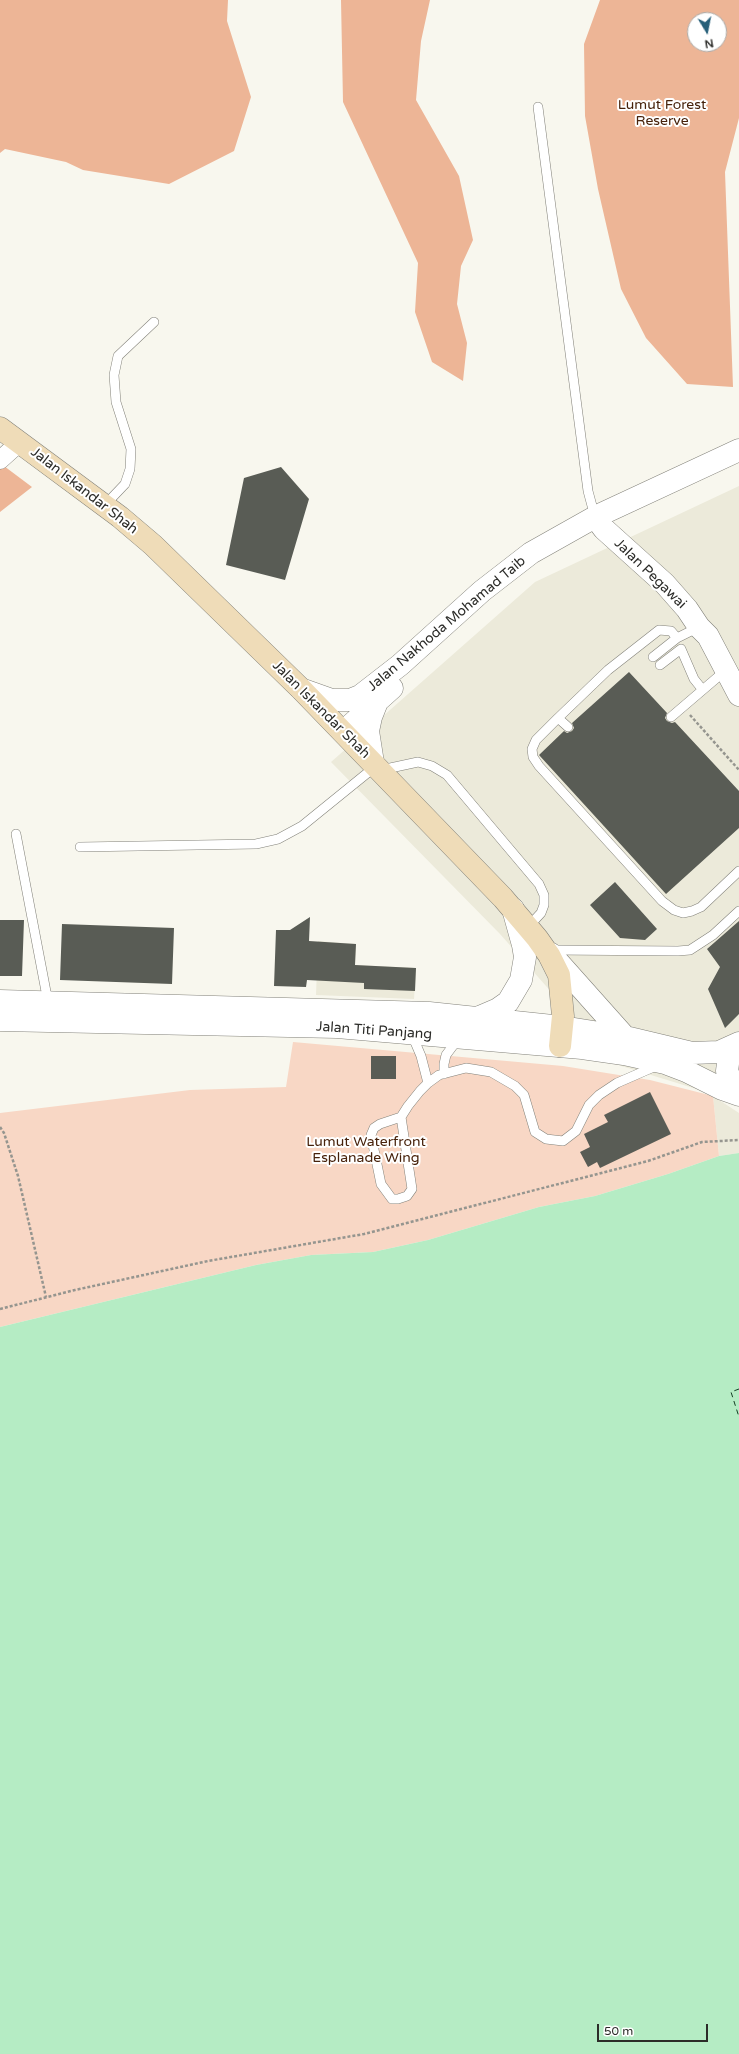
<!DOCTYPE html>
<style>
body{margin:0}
#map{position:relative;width:739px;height:2054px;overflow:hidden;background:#f8f7ee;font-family:"Varela Round",sans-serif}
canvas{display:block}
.north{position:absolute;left:687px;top:12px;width:40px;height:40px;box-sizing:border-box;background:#fff;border:1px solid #ababa9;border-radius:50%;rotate:170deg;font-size:11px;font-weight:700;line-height:16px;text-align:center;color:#2c2c29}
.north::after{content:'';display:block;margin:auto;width:14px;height:18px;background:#265f79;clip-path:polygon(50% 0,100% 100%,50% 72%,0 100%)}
.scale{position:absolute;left:597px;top:2024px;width:111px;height:18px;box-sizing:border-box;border:2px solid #2c2c29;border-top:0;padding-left:5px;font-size:12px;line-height:14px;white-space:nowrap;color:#2c2c29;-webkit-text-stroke:3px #fff;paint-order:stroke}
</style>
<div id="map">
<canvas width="739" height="2054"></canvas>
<div class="north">N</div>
<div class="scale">50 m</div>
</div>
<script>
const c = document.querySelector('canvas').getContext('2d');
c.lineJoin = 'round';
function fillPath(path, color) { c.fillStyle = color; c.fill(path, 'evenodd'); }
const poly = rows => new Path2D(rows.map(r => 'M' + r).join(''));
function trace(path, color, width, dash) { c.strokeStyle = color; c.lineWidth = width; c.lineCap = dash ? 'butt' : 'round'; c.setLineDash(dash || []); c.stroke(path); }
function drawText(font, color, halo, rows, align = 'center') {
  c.font = font + ' "Varela Round",sans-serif'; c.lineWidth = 4; c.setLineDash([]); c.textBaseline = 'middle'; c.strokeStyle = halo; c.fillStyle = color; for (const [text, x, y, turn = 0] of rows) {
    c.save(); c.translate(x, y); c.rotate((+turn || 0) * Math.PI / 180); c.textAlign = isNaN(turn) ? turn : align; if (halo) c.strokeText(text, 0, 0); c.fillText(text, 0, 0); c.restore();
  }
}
fillPath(poly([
 [739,486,739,1102,615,1064,500,934,331,762,535,582],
 [318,941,356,944,355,965,416,968,414,999,316,995],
 [713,1096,739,1113,739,1153,719,1156]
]), '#eceada');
fillPath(poly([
 [293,1042,563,1066,650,1080,713,1096,719,1156,668,1174,595,1196,539,1207,428,1240,373,1252,311,1255,256,1265,0,1327,0,1113,190,1090,286,1087]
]), '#f8d7c5');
fillPath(poly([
 [0,0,228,0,227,21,251,97,234,151,169,184,83,170,66,162,5,149,0,153],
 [341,0,430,0,421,41,416,100,459,176,473,240,461,266,457,304,467,343,463,381,432,362,415,312,418,263,343,102],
 [600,0,739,0,739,118,725,172,733,387,687,384,646,338,621,289,598,189,585,116,584,44],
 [695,20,719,20,719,44,695,44],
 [0,463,32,487,0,512]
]), '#edb596');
fillPath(poly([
 [739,1153,739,2054,0,2054,0,1327,256,1265,311,1255,373,1252,428,1240,539,1207,595,1196,668,1174,719,1156]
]), '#b5ecc4');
trace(poly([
 [739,1389,731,1392,739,1417]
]), '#153e25', 1, [5, 4]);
fillPath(poly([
 [281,467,309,499,285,580,226,565,244,478],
 [629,672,667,713,665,718,667,721,672,723,675,722,739,791,739,828,666,894,539,755,564,731,567,733,572,731,574,728,572,723],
 [615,882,657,929,645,940,620,938,590,905],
 [310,917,309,941,356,944,355,965,416,968,415,991,364,989,364,983,307,980,306,987,274,986,276,930,290,930],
 [0,920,24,920,22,976,0,976],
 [739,921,739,1014,725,1028,708,989,720,967,707,949],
 [62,924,174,928,172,984,60,980],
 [371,1056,396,1056,396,1079,371,1079],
 [650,1092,671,1134,600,1168,597,1162,588,1167,580,1152,590,1147,584,1134,608,1122,604,1115]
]), '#595c55');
const service = poly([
 [538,107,588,491,595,517],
 [105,505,125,484,130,469,131,449,116,402,114,375,118,356,154,322],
 [653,657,677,638,699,627],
 [660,665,681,649,694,679,702,689],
 [671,717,726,670],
 [558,718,608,670,659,630,671,631,677,638],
 [568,727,558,718,536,740,532,749,533,757,539,766,662,901,674,910,683,913,692,911,701,907,739,871],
 [381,770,418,762,432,766,447,775,539,884,544,895,544,905,541,913,528,927],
 [16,834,48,1002],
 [80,847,256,844,278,839,302,826,376,766],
 [551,950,678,951,690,950,713,935,739,911],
 [412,1035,421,1056,428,1083],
 [444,1074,444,1064,446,1055,458,1039],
 [401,1117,380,1124,374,1128,371,1135,381,1184,392,1199,398,1199,407,1196,412,1189,401,1117,408,1106,420,1091,428,1083,439,1075,466,1068,491,1072,515,1086,524,1095,535,1132,546,1139,563,1141,576,1131,589,1105,599,1095,617,1083,656,1066]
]);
const minor = poly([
 [0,460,20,442]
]);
const tertiary = poly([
 [595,517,604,529,665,584,687,609,699,627,708,636,739,695],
 [301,689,332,700,350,700,360,696,400,665,482,591,531,553,595,517,739,450],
 [343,732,392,688],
 [373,763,368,731,371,717,377,702],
 [551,954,625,1037],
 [0,1001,429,1013,562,1027,625,1037,692,1053,719,1052,739,1043],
 [477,1018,498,1009,508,1002,521,980,525,957,523,945,513,909],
 [0,1020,337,1027,582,1048,624,1054,665,1063,686,1071,722,1089,739,1095],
 [733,1046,729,1056,727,1071,737,1094]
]);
const secondary = poly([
 [0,428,120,517,153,545,301,689,503,898,537,938,549,955,559,975,563,1016,560,1046]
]);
trace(service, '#83827a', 10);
trace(minor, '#83827a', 19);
trace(tertiary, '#83827a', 23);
trace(secondary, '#83827a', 23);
trace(poly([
 [690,715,739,770],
 [0,1127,4,1133,18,1176,46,1297],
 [0,1309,75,1290,208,1261,364,1234,648,1161,702,1142,739,1140]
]), '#95958f', 2.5, [3, 2]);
trace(service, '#fff', 9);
trace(minor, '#fff', 18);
trace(tertiary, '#fff', 22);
trace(secondary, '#efdcb8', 22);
drawText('14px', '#47220b', '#fff', [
 ["Lumut Forest",662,105],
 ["Reserve",662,121],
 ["Lumut Waterfront",366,1142],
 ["Esplanade Wing",366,1158]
]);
drawText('14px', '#2c2c29', '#fff', [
 ["Jalan Iskandar Shah",84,491,38],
 ["Jalan Pegawai",650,574,44],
 ["Jalan Nakhoda Mohamad Taib",447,624,-40],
 ["Jalan Iskandar Shah",321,710,45],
 ["Jalan Titi Panjang",374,1031,4]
]);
</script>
